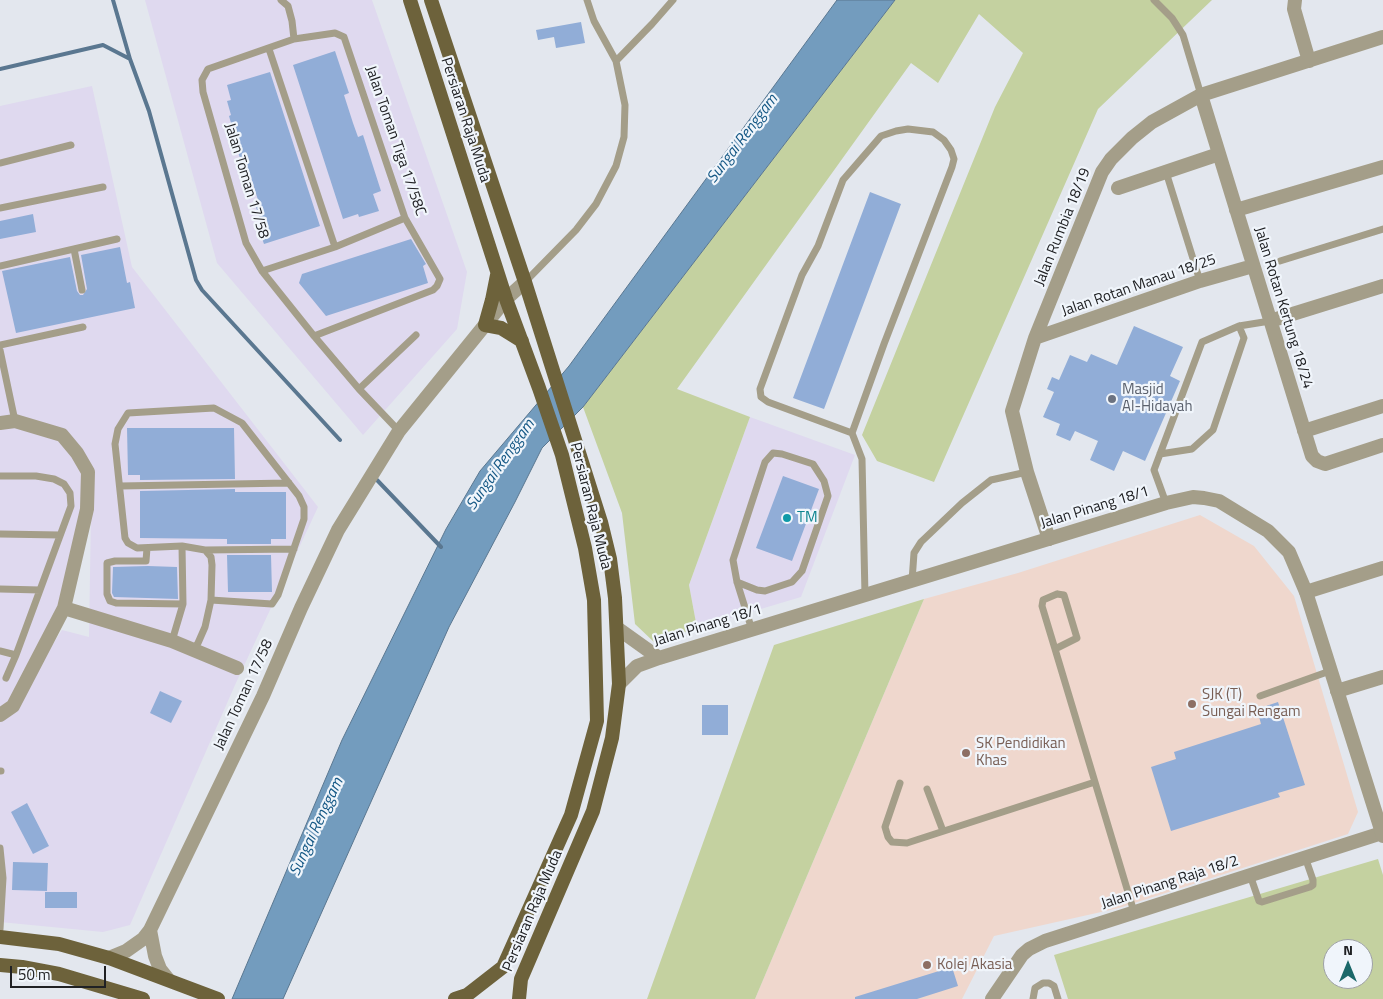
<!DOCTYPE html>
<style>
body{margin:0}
#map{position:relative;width:1383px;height:999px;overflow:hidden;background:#e3e7ee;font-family:"Titillium Web",sans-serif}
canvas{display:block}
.north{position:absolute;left:1323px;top:939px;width:50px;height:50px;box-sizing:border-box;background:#f0f5fb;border:1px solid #9da0a5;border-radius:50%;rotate:0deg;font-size:14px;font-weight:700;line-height:20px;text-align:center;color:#202124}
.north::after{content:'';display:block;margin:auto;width:18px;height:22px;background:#1b686a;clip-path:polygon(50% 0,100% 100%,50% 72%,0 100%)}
.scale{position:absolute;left:10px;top:966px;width:96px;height:22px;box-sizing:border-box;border:2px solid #202124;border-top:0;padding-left:6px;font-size:15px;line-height:18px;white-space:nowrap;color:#202124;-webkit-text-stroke:4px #f0f5fb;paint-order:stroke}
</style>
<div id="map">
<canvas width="1383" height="999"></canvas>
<div class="north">N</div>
<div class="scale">50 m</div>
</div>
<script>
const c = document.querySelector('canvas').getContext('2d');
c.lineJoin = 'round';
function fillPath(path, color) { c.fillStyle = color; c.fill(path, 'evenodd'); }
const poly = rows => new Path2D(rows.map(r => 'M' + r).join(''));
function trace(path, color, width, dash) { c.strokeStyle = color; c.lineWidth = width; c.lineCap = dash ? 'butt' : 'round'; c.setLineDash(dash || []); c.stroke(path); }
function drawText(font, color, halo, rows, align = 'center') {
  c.font = font + ' "Titillium Web",sans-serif'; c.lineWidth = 4.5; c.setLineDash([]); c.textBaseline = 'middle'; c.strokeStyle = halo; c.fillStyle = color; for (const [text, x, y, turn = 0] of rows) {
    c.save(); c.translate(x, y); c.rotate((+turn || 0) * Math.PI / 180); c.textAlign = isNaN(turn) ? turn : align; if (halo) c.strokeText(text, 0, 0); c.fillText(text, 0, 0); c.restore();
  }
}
fillPath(poly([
 [145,0,372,0,467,272,457,329,363,435,217,263],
 [92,86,132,267,318,507,235,685,130,925,103,932,0,922,0,106],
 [91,513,89,637,62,630,17,699,64,608],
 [750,417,855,455,801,597,697,628,689,585]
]), '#dfd9ef');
fillPath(poly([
 [1200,515,1254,546,1294,596,1358,812,1348,834,1119,908,994,936,962,999,755,999,924,599,1018,573]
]), '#efd7cd');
fillPath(poly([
 [895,0,1212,0,1098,109,934,482,877,461,862,435,995,107,1023,53,979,14,938,83,911,63,677,389,750,417,689,585,697,628,655,643,635,624,622,513,583,407],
 [924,599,755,999,647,999,774,645],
 [1378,859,1383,875,1383,999,1068,999,1054,955],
 [1333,949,1363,949,1363,979,1333,979]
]), '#c4d1a0');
const water = poly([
 [837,0,895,0,583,407,542,448,515,502,449,627,283,999,232,999,342,740,446,529,480,471,569,366,837,0]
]);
fillPath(water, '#739cbe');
trace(water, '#5a7790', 1);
trace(poly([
 [113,0,130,59,149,111,196,280,202,290,340,440],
 [0,69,103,45,130,59],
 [377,480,441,547]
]), '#5a7790', 4);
fillPath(poly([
 [581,22,585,43,556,48,554,37,538,40,536,30],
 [335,51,349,93,344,95,353,123,358,137,363,135,381,191,373,194,379,211,359,217,358,214,343,219,293,65],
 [270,72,320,226,264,244,259,230,263,229,254,201,258,200,249,171,245,173,231,131,233,130,229,116,231,115,227,101,231,100,227,85],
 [870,192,901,204,824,409,793,398],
 [33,214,36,232,0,239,0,221],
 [411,239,426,264,423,266,428,283,326,316,299,283,302,274],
 [120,247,127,283,130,282,135,308,16,333,2,271,70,257,77,291,80,295,83,295,87,289,81,255],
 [1134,326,1183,347,1170,376,1180,381,1145,461,1123,451,1114,471,1090,460,1098,441,1075,431,1070,441,1056,435,1060,424,1043,417,1054,392,1047,389,1052,377,1059,380,1070,355,1087,362,1091,354,1117,365],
 [127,428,234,428,235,479,140,480,140,475,128,475],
 [783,476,819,489,792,561,756,548],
 [235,489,235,492,286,492,286,539,271,539,271,544,227,544,227,539,140,538,140,491],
 [227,555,271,555,272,592,228,592],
 [148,566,177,567,178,599,114,597,112,593,113,567],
 [160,691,182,701,171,723,150,713],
 [1278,702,1305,785,1278,793,1280,797,1171,831,1151,767,1176,759,1174,752,1261,724,1257,709],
 [702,705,728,705,728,735,702,735],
 [27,803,49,846,33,854,11,812],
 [13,862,48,863,47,891,12,890],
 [45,892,77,892,77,908,45,908],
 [952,967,958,986,917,999,855,999,855,997]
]), '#91add7');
trace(poly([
 [281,0,288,6,292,21,294,39],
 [1154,0,1172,18,1183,35,1201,95],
 [269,49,335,247],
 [616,61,652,24,673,0],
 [0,163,71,145],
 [1166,172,1200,281],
 [0,208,103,187],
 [74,249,82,290],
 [1280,261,1383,229],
 [0,266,117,239],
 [262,271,335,247,405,218],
 [525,282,576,230,596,204,616,166,624,137,625,105,616,61,594,21,587,0],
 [314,336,433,290,437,286,440,279,405,218,344,37,335,33,294,39,208,69,202,80,203,92,246,243,262,271,314,336,359,389,399,431],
 [0,345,83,327],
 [0,350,15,421],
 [359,389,416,335],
 [852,433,884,344,952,167,954,159,951,150,944,140,933,132,908,129,896,131,881,136,843,180,818,246,802,275,760,389,761,397,768,402,852,433,862,459,865,595],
 [1160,454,1192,449,1213,430,1244,338,1239,326],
 [0,476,36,476,54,479,64,484,70,493,71,506,16,655,6,678],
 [120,486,289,483],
 [1166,503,1154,470,1202,342,1239,326,1270,321],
 [0,534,60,535],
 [147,548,146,561,115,561,107,563,107,594,110,601,116,603,183,604],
 [205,550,294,549],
 [912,581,914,553,921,542,962,503,991,480,1027,472],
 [737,582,757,590,765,591,792,582,802,571,828,496,824,481,813,464,782,454,773,453,765,462,733,560,737,582,752,630],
 [0,589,40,590],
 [1057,594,1064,595,1077,638,1055,649,1042,606,1043,600,1057,594],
 [172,641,183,604,182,546],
 [1055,649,1134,912],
 [193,650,198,643,205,627,211,600,212,565,211,557,205,550,182,546,137,548,128,543,125,538,115,444,118,429,128,413,214,408,242,423,299,496,304,507,304,519,278,595,272,604,211,600],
 [0,651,16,655],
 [1260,696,1330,671],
 [0,771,1,771],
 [900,783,885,827,888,837,892,842,907,843,1095,782],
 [927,789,943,831],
 [0,848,3,878,0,929],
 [1250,875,1259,901,1262,902,1310,887,1313,885,1313,880,1305,857],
 [1033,999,1035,988,1043,983,1049,983,1054,986,1058,999]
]), '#a49e89', 7);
trace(poly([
 [1295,0,1294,9,1309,61],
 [1201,95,1312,456,1317,461,1325,464,1383,445],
 [1118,188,1219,154],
 [1236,210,1383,167],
 [1270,321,1383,286],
 [1035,338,1200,281,1253,266],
 [0,423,15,421,62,435,77,453,88,472,87,509,64,608,13,706,0,715],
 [1304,431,1383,406],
 [1049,539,1027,472,1012,411,1035,338,1102,172,1111,159,1132,138,1152,122,1201,95,1383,37],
 [1306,592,1383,568],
 [64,608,172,641,237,668],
 [1337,691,1383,677],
 [150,930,155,956,160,969,168,979],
 [109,958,126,951,143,939,150,930,263,696,301,608,338,530,399,431,506,299,525,282],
 [992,999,1022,955,1029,949,1045,941,1382,833]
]), '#a49e89', 14);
trace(poly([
 [617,628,659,658],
 [619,684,637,666,659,658,1166,503,1193,497,1204,498,1219,501,1268,531,1289,552,1306,592,1383,836]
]), '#a49e89', 14);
trace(poly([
 [410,0,506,299,539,388,562,455,585,548,594,600,597,721,571,815,503,967,467,995,455,999],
 [431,0,525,282,601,522,610,559,615,598,619,684,612,738,593,811,521,979,519,999],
 [497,275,492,300,485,325,501,328,522,341],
 [0,937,59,944,109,958,218,999],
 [0,965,22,967,59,974,143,999]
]), '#6d623b', 14);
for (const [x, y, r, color] of [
 [1112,399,5,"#6b7280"],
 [787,518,5,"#0f9aa8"],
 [1192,704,5,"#8d6e63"],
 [966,753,5,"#8d6e63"],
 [927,965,5,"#8d6e63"]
]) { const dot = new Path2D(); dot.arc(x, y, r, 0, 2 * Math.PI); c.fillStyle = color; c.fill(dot); trace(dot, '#f0f5fb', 2); }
drawText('15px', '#202124', '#f0f5fb', [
 ["Persiaran Raja Muda",465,120,72],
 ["Jalan Toman Tiga 17/58C",395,141,71],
 ["Jalan Toman 17/58",246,181,73],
 ["Jalan Rumbia 18/19",1063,227,-68],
 ["Jalan Rotan Manau 18/25",1139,286,-19],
 ["Jalan Rotan Kertung 18/24",1283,308,73],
 ["Persiaran Raja Muda",590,506,76],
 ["Jalan Pinang 18/1",1095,508,-17],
 ["Jalan Pinang 18/1",708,626,-17],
 ["Jalan Toman 17/58",244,695,-65],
 ["Jalan Pinang Raja 18/2",1170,883,-18],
 ["Persiaran Raja Muda",533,911,-67]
]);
drawText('15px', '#5b616d', '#f0f5fb', [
 ["Masjid",1122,390],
 ["Al-Hidayah",1122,407]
], 'left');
drawText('15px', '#0d838f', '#f0f5fb', [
 ["TM",797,518]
], 'left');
drawText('15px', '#785e54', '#f0f5fb', [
 ["SJK (T)",1202,695],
 ["Sungai Rengam",1202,712],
 ["SK Pendidikan",976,744],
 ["Khas",976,761],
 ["Kolej Akasia",937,965]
], 'left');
drawText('italic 16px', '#155885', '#f0f5fb', [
 ["Sungai Renggam",743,139,-53],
 ["Sungai Renggam",501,465,-55],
 ["Sungai Renggam",317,827,-65]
]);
</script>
